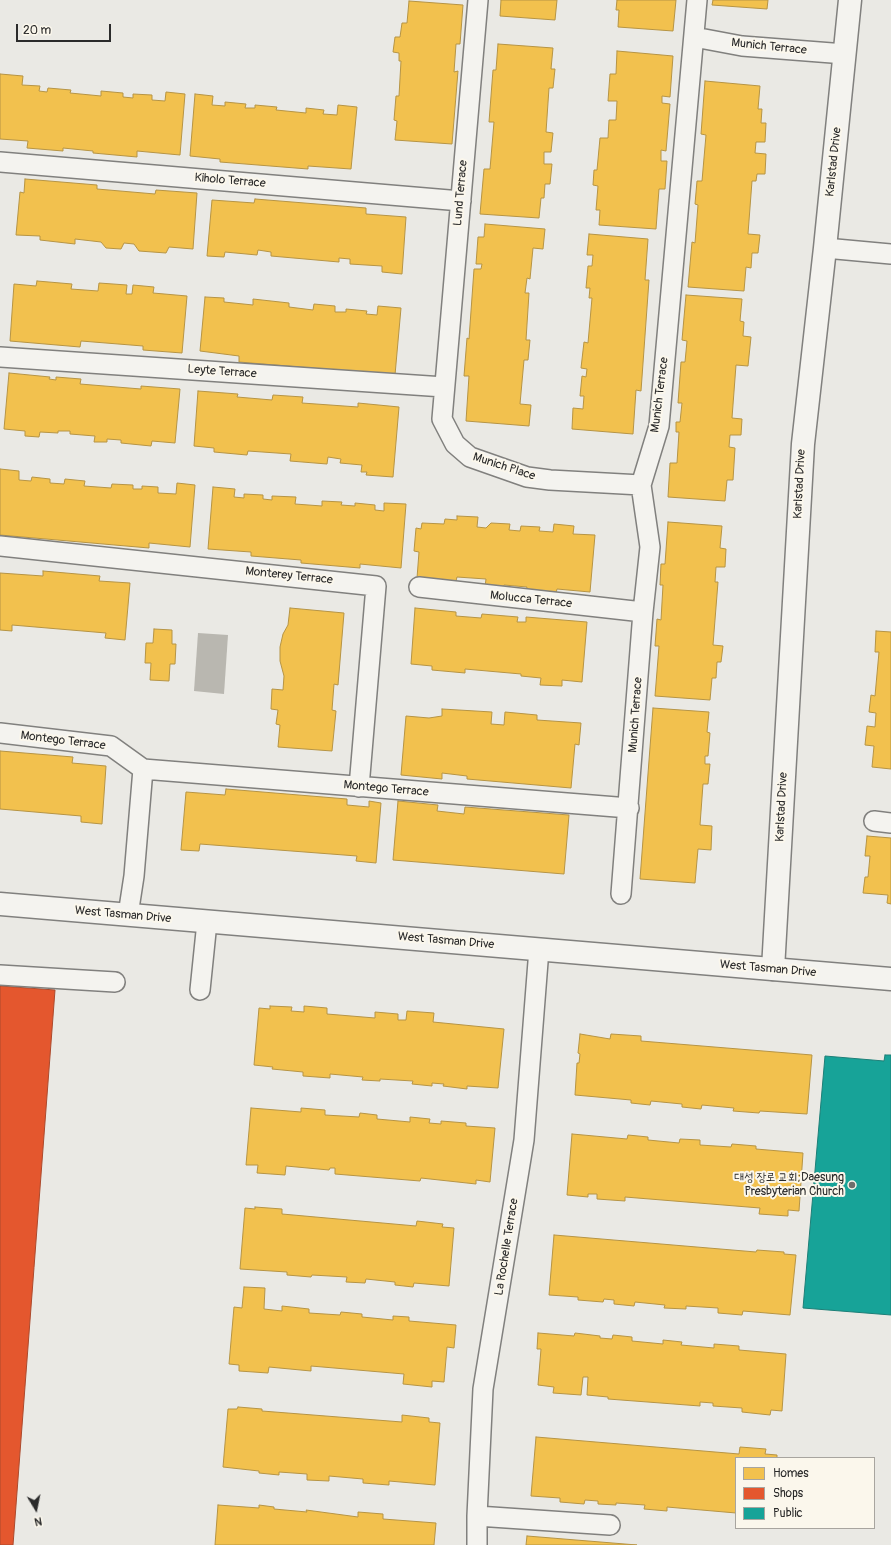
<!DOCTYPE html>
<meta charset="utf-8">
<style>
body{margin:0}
#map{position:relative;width:891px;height:1545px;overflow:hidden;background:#eae9e4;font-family:Pangolin,sans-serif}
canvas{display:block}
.legend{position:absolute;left:735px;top:1457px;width:140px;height:72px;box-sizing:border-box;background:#fbf7ec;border:1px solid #a8a59f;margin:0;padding:5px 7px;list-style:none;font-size:12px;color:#2b2b2b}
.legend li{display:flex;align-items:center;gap:8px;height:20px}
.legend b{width:20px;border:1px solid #a8a59f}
.north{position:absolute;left:16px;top:1489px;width:40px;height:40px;-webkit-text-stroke:3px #fbf7ec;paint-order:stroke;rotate:170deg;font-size:11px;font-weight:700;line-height:16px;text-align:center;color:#2b2b2b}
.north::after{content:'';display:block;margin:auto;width:14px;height:18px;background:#2b2b2b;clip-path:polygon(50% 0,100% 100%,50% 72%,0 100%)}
.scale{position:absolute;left:16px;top:24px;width:95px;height:18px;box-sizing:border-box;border:2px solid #2b2b2b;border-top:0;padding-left:5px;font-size:12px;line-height:14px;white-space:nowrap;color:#2b2b2b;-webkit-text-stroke:3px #fbf7ec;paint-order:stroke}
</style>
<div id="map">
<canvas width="891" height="1545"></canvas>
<ul class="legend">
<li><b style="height:11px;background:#f2c14e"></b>Homes</li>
<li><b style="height:11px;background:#e4572e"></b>Shops</li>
<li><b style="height:11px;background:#17a398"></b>Public</li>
</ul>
<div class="north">N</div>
<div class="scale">20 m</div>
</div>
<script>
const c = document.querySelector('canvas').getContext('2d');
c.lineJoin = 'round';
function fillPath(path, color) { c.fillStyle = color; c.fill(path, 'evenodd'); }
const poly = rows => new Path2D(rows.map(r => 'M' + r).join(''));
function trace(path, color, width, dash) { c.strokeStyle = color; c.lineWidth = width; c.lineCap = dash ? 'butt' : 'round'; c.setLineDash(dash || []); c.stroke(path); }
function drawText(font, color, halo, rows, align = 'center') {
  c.font = font + ' Pangolin,"Poor Story",sans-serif'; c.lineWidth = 4; c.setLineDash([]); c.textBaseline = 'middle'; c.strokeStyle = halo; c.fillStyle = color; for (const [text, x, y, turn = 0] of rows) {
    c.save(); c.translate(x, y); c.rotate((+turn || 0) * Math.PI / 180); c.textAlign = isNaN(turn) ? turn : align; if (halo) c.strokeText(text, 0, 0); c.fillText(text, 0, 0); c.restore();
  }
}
fillPath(poly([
 [198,633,228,635,224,694,194,691]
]), '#b9b7b0');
const homes = poly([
 [501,0,557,0,555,20,500,16,501,0],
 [617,0,676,0,673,31,618,27,619,10,616,10,617,0],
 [713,0,768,0,767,9,712,5,713,0],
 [409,1,463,5,460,44,456,44,454,72,458,71,452,144,395,140,397,121,394,120,396,96,399,96,401,61,399,61,399,53,393,52,395,37,400,37,402,23,407,23,409,1],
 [498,44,553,48,551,69,555,69,553,88,549,88,546,132,553,133,551,152,544,152,544,164,552,164,550,184,545,184,544,198,541,198,539,218,480,214,484,169,490,169,494,122,489,122,493,70,496,70,498,44],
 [617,51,673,56,670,97,662,96,662,103,670,104,666,151,661,150,661,161,667,161,665,189,659,189,656,229,599,225,600,210,596,210,598,186,593,185,594,170,597,170,600,138,608,138,609,120,616,120,617,101,608,101,610,74,616,74,617,51],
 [0,74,23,76,22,85,40,86,39,91,47,92,48,88,71,90,70,93,101,96,101,91,123,93,123,97,133,98,133,94,152,95,152,100,165,101,166,92,185,94,180,155,137,151,137,157,93,153,93,151,63,148,63,151,27,148,28,141,0,139,0,74],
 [705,81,760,86,758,109,762,109,761,123,766,123,765,142,756,142,755,153,766,154,765,174,757,174,756,181,752,181,748,234,760,235,758,253,752,253,751,268,746,267,744,291,688,287,692,242,695,243,698,205,695,204,697,181,702,181,706,135,701,134,705,81],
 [195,94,213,96,212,105,225,106,225,102,246,104,245,108,255,108,255,105,277,107,276,110,306,113,306,108,324,110,323,114,337,115,338,105,357,107,351,169,308,166,308,169,220,162,220,159,190,156,195,94],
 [25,179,97,185,97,189,155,194,156,190,197,193,193,249,169,247,166,253,139,251,134,244,124,243,121,249,106,248,101,242,75,239,75,244,40,240,40,236,16,235,20,192,24,193,25,179],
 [255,199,366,208,366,214,406,217,402,274,382,272,382,266,350,264,350,259,339,258,339,262,271,256,271,252,258,250,257,255,225,252,224,257,207,256,212,200,254,203,255,199],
 [485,224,545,229,543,249,533,248,530,279,527,278,525,293,529,293,526,340,530,340,528,360,524,360,520,404,531,405,529,426,466,421,469,376,464,376,467,338,469,339,474,269,481,269,482,264,476,264,478,237,484,237,485,224],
 [589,234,648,239,645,280,649,280,641,391,636,390,633,434,572,429,573,408,583,409,584,396,580,396,582,376,586,377,587,369,581,368,584,342,588,343,592,298,589,298,590,288,586,288,588,266,592,266,593,255,587,255,589,234],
 [37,281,72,284,71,289,98,291,99,283,127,285,126,294,132,294,133,285,154,287,153,293,187,296,182,353,143,350,143,346,81,341,80,347,10,341,14,284,36,286,37,281],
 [686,295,742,299,740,321,744,322,743,336,751,337,748,366,736,365,732,418,742,419,741,435,730,435,729,447,735,448,733,480,727,480,725,501,668,497,670,463,677,463,679,432,676,432,676,422,680,422,682,403,678,403,681,362,685,362,687,341,682,340,686,295],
 [205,297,224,298,224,302,253,305,253,299,289,303,289,307,313,310,314,304,335,306,335,312,346,312,346,309,367,311,366,314,377,315,378,306,401,308,395,375,239,362,239,356,200,351,205,297],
 [9,373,50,377,49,379,56,380,56,377,81,379,80,384,141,389,141,386,180,389,175,443,152,441,151,446,121,443,121,440,107,439,107,442,94,442,95,436,70,434,70,431,58,431,58,433,40,432,39,437,25,436,25,431,4,429,9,373],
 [198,391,238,394,237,397,272,400,273,395,303,397,302,403,358,407,358,403,399,407,393,477,366,475,367,472,361,472,362,465,340,463,341,459,328,457,327,464,290,461,291,454,248,451,247,455,214,452,214,448,194,446,198,391],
 [0,469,19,471,19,480,31,481,32,477,50,479,50,483,64,484,65,479,85,481,84,486,111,488,112,484,133,485,133,489,142,489,142,486,158,487,158,493,176,494,177,483,195,485,190,547,149,543,149,548,0,535,0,469],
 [213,487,235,489,234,497,244,498,244,494,263,495,263,499,272,500,272,496,296,497,295,504,322,506,322,501,342,502,341,505,355,506,355,503,375,505,375,510,384,511,384,503,406,504,401,568,360,564,360,568,301,563,301,560,251,556,251,552,208,549,213,487],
 [457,516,478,517,477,527,486,528,491,523,510,524,509,530,520,531,521,526,540,527,539,531,553,532,554,524,574,526,573,534,595,535,590,592,557,589,556,593,526,591,527,587,504,585,503,588,485,587,486,579,457,577,456,581,417,578,419,552,414,551,416,528,421,529,422,523,444,524,445,519,457,520,457,516],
 [668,522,722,526,720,548,726,549,725,567,716,567,715,582,718,582,713,645,723,646,721,662,717,662,716,678,712,678,710,700,655,696,659,646,655,646,657,619,661,620,663,585,660,585,661,564,665,564,668,522],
 [43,571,100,576,99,581,130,583,125,640,105,638,106,633,12,625,12,631,0,630,0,573,43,576,43,571],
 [290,608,344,613,338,685,334,684,332,710,336,711,332,751,278,747,280,725,276,724,278,710,271,709,272,689,283,690,284,676,280,661,280,647,283,634,288,625,290,608],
 [415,608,456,612,456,616,481,618,482,614,518,617,517,622,526,622,526,617,587,622,582,682,562,680,562,686,540,685,541,678,521,676,521,674,465,669,465,673,432,670,432,666,411,664,415,608],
 [154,629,172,630,172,644,176,644,175,664,170,664,169,681,150,680,151,663,145,663,146,643,153,643,154,629],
 [876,631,891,632,891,769,872,767,874,746,865,745,867,726,875,727,876,713,869,712,871,695,875,696,879,652,875,652,876,631],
 [653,708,709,712,707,732,710,733,708,756,705,756,705,764,710,764,708,784,703,784,700,825,712,826,711,850,698,849,695,883,640,879,653,708],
 [442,709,492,712,491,724,504,725,505,712,537,715,537,720,581,723,579,745,575,744,571,788,467,779,467,776,442,773,442,779,401,775,406,716,429,718,442,716,442,709],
 [0,751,73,757,72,763,106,766,102,824,81,822,81,816,0,809,0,751],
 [226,789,347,799,347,805,369,807,369,801,381,803,376,863,356,861,357,856,200,844,199,851,181,850,186,792,225,795,226,789],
 [398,801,438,805,437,811,464,814,465,807,569,815,564,874,393,860,398,801],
 [867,836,891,838,891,904,887,903,888,895,863,893,865,877,868,877,870,856,865,856,867,836],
 [270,1006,292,1007,291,1011,304,1012,304,1006,327,1008,327,1014,375,1018,375,1012,398,1014,398,1020,406,1020,407,1011,434,1013,433,1022,504,1029,498,1088,467,1086,467,1089,443,1086,444,1084,432,1083,432,1086,412,1084,413,1081,380,1079,380,1081,362,1080,363,1077,330,1074,330,1078,303,1076,303,1072,272,1069,273,1067,254,1065,259,1008,270,1009,270,1006],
 [580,1034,610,1039,611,1034,641,1036,641,1041,812,1055,807,1114,760,1111,759,1113,733,1111,734,1108,702,1105,701,1109,682,1107,682,1104,651,1101,650,1105,631,1103,631,1100,575,1095,577,1063,579,1063,580,1054,578,1053,580,1034],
 [251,1108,301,1112,301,1108,325,1110,325,1115,359,1117,360,1113,377,1115,377,1119,410,1122,410,1117,430,1119,429,1123,441,1124,441,1121,466,1123,466,1126,495,1128,490,1182,476,1180,476,1184,421,1178,420,1181,335,1174,335,1168,330,1168,329,1170,286,1166,285,1175,257,1173,258,1165,246,1165,251,1108],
 [572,1134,627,1139,628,1135,648,1137,648,1140,679,1143,680,1139,700,1140,700,1145,731,1147,732,1144,756,1146,756,1149,803,1153,799,1211,788,1210,788,1216,759,1214,760,1208,625,1197,625,1201,597,1199,597,1194,588,1194,588,1197,567,1195,572,1134],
 [255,1207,282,1209,282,1214,416,1226,417,1221,443,1224,442,1227,454,1228,449,1286,414,1283,413,1287,395,1285,395,1282,366,1279,365,1283,346,1282,347,1277,312,1275,311,1277,287,1275,287,1272,240,1269,245,1208,255,1209,255,1207],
 [554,1235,756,1252,757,1250,784,1252,784,1254,796,1255,790,1315,743,1311,742,1315,718,1313,718,1308,686,1306,686,1309,664,1308,665,1305,635,1302,634,1306,614,1304,614,1300,604,1299,603,1302,578,1300,578,1297,549,1295,554,1235],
 [244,1287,265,1288,264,1309,282,1311,282,1306,309,1309,309,1313,340,1315,341,1312,362,1314,362,1317,393,1320,393,1316,409,1317,409,1321,456,1325,454,1348,447,1347,444,1382,432,1381,432,1387,403,1384,404,1374,311,1366,311,1371,269,1367,268,1373,239,1371,239,1365,229,1364,234,1307,242,1308,244,1287],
 [538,1333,574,1336,575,1333,600,1336,600,1338,612,1339,613,1335,632,1337,632,1341,663,1344,663,1340,682,1342,681,1345,714,1348,714,1344,739,1346,739,1350,786,1354,782,1411,771,1410,770,1415,742,1412,742,1408,713,1406,713,1403,700,1402,700,1406,608,1399,608,1397,587,1395,588,1377,583,1377,581,1395,553,1393,554,1387,538,1385,541,1349,537,1349,538,1333],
 [238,1407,262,1409,262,1411,402,1422,402,1415,429,1418,429,1422,440,1423,435,1485,389,1481,389,1485,363,1483,363,1479,329,1476,329,1481,307,1480,307,1474,279,1472,279,1475,259,1473,259,1471,223,1467,228,1409,237,1409,238,1407],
 [536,1437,739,1454,740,1447,766,1449,765,1454,777,1455,777,1458,736,1458,736,1513,667,1507,667,1511,644,1509,645,1505,616,1503,616,1505,598,1504,598,1501,585,1500,584,1504,560,1502,560,1498,531,1496,536,1437],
 [218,1505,259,1508,259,1505,274,1507,274,1509,307,1512,306,1510,358,1517,358,1512,383,1514,383,1519,436,1523,434,1545,215,1545,218,1505],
 [527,1536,637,1545,526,1545,527,1536]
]);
fillPath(homes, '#f2c14e');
trace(homes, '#b69444', 1);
const shops = poly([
 [0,986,55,990,13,1545,0,1545,0,986]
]);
fillPath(shops, '#e4572e');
trace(shops, '#ac4a2d', 1);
const public = poly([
 [885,1055,891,1055,891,1315,803,1308,825,1056,884,1061,885,1055]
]);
fillPath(public, '#17a398');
trace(public, '#1d7f77', 1);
const service = poly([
 [478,0,442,419,455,444,470,457,527,477,550,480,641,485],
 [694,37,742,46,845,54],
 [0,162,461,201],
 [825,248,891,254],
 [0,357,444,387],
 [0,546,376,586,359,787],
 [419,587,643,612],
 [0,733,111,746,143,769,629,808],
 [874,821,891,823],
 [621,894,643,612,650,547,641,485,659,426,697,0],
 [128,915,134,876,143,769],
 [0,975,115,982],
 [200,990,207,922],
 [477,1516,610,1525],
 [477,1545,477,1516,483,1389,524,1140,539,949]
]);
const minor = poly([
 [773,969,803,444,825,248,850,0]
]);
const tertiary = poly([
 [0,904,891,979]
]);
trace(service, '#81807e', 22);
trace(minor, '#81807e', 25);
trace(tertiary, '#81807e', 25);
trace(service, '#f4f3ef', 19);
trace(minor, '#f4f3ef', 22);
trace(tertiary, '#f4f3ef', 22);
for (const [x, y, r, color] of [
 [852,1185,4,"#6e6e6c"]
]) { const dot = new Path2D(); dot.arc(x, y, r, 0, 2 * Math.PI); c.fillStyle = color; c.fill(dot); trace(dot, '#fbf7ec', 1.5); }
drawText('12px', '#2b2b2b', '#fbf7ec', [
 ["Munich Terrace",769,47,6],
 ["Karlstad Drive",834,162,-84],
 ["Kiholo Terrace",230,181,5],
 ["Lund Terrace",461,193,-85],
 ["Leyte Terrace",222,372,4],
 ["Munich Terrace",660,395,-83],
 ["Munich Place",504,467,18],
 ["Karlstad Drive",800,484,-87],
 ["Monterey Terrace",289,576,6],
 ["Molucca Terrace",531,600,6],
 ["Munich Terrace",636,715,-86],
 ["Montego Terrace",63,741,7],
 ["Montego Terrace",386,789,5],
 ["Karlstad Drive",782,807,-87],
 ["West Tasman Drive",123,915,5],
 ["West Tasman Drive",446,941,5],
 ["West Tasman Drive",768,969,5],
 ["La Rochelle Terrace",507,1247,-81]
]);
drawText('12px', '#2b2b2b', '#fbf7ec', [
 ["대성 장로 교회;Daesung",844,1178],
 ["Presbyterian Church",844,1192]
], 'right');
</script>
